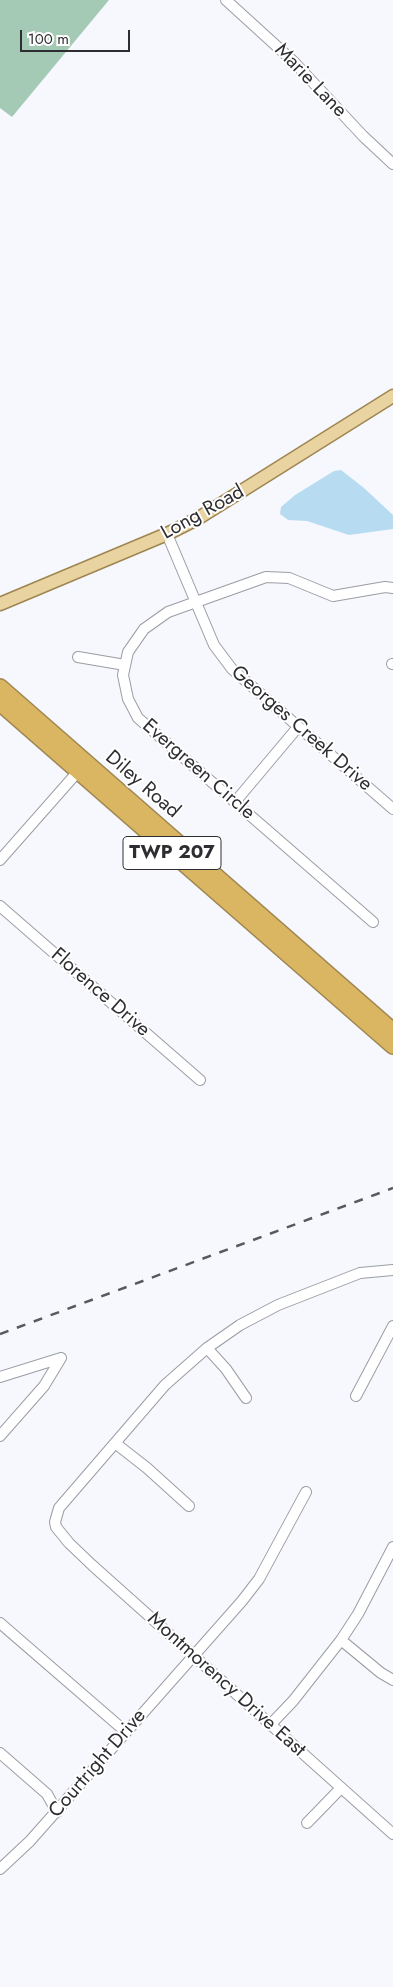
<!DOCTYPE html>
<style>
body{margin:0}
#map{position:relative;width:393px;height:1987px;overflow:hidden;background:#f6f8fe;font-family:Jost,sans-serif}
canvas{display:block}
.scale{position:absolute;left:20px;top:30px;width:110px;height:22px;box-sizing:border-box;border:2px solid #2e2e32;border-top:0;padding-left:6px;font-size:15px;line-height:18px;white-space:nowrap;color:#2e2e32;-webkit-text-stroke:4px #fff;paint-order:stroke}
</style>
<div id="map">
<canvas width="393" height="1987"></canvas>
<div class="scale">100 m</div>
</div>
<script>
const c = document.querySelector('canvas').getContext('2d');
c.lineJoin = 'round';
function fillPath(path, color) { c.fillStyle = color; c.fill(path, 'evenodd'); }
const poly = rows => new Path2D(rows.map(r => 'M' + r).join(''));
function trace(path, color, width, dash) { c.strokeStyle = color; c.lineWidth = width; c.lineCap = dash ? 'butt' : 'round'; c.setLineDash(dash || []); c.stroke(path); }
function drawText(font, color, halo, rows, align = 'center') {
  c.font = font + ' Jost,sans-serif'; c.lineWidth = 4; c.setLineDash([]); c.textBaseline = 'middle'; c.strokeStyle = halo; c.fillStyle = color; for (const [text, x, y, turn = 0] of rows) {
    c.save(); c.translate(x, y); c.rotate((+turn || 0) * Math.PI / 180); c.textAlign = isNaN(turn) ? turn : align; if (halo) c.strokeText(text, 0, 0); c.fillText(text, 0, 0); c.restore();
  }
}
fillPath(poly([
 [0,0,109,0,12,117,0,108]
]), '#a4cab6');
fillPath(poly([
 [341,470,364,488,393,515,393,529,349,535,307,521,288,520,280,514,281,507,295,495,334,471]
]), '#b7dcf1');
const minor = poly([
 [226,0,294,62,363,136,393,164],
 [167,534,214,645,232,669,393,809],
 [78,657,125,665],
 [392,664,393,664],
 [235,802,298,727],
 [0,860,82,767],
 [0,906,200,1080],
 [373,922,138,718,128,699,123,675,128,652,144,629,168,612,266,577,289,578,333,596,385,587,393,588],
 [393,1270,360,1273,278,1305,240,1325,207,1348,165,1385,59,1508,55,1522,56,1527,69,1543,92,1565,393,1834],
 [207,1348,226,1369,246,1398],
 [0,1377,61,1358],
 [356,1396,393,1326],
 [0,1436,44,1386,61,1358],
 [115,1443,147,1468,189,1506],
 [0,1623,126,1732],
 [341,1640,381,1673,393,1680],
 [271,1724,293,1701,341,1640,358,1614,393,1547],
 [0,1753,47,1794,57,1812],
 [307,1823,341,1788],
 [0,1869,30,1841,242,1601,259,1579,306,1492]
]);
const major = poly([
 [0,604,167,534,197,519,393,396]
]);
const highway = poly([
 [0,687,393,1031],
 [0,703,393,1046]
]);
trace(minor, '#9b9da5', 12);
trace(major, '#9e8651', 15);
trace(highway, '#9e8651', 18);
trace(minor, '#fff', 10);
trace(major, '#e9d3a1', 12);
trace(highway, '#dbb662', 15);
trace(poly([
 [0,1334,393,1188]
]), '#59595d', 2.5, [9, 9]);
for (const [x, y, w] of [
 [172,853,98]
]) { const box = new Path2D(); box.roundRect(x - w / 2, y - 16.5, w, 33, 4); c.fillStyle = '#fff'; c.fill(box); trace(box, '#2e2e32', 1); }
drawText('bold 19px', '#2e2e32', null, [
 ["TWP 207",172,853]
]);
drawText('20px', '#2e2e32', '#fff', [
 ["Marie Lane",310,81,46],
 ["Long Road",203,513,-29],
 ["Georges Creek Drive",301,729,41],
 ["Evergreen Circle",198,770,41],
 ["Diley Road",142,785,41],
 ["Florence Drive",100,993,41],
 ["Montmorency Drive East",226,1685,42],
 ["Courtright Drive",98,1764,-49]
]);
</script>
